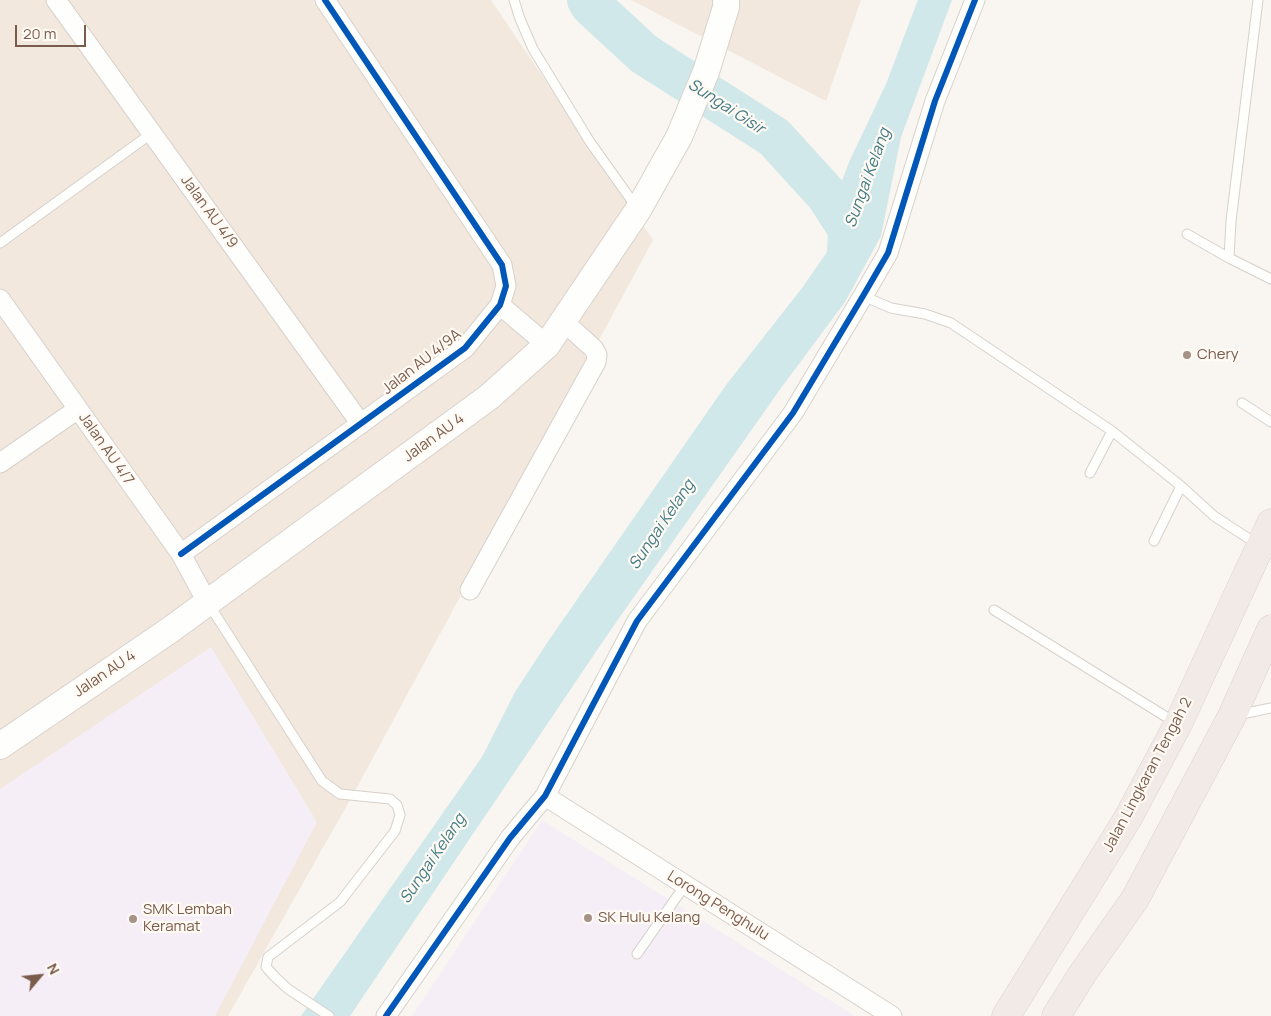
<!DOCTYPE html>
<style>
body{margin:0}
#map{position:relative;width:1271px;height:1016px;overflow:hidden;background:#f9f5f0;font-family:Manrope,sans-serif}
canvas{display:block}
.north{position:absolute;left:15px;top:951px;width:50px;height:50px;-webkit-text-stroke:4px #fffaf3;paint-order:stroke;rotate:62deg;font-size:14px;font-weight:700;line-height:20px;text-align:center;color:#7a5c4d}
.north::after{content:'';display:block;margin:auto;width:18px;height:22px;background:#7a5c4d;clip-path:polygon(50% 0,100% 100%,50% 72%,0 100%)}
.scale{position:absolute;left:15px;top:25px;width:71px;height:22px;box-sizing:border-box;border:2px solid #7a5c4d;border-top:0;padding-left:6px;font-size:15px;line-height:18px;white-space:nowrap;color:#7a5c4d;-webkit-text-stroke:4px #fffaf3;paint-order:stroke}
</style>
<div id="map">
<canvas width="1271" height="1016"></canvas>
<div class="north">N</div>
<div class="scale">20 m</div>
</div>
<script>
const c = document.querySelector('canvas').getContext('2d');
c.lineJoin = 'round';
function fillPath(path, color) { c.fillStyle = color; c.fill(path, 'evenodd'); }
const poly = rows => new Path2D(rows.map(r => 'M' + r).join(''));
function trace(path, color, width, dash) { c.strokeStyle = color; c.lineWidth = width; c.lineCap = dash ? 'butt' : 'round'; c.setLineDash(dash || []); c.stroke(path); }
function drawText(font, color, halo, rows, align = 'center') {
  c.font = font + ' Manrope,sans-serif'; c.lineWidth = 4.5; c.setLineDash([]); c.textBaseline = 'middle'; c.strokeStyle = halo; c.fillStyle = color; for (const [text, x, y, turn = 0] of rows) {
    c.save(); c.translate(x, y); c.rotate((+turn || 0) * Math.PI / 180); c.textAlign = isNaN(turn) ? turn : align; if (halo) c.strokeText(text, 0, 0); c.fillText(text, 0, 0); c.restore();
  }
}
fillPath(poly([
 [0,0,491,0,653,240,355,791,228,1016,0,1016],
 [631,0,861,0,826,101]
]), '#f2e8de');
fillPath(poly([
 [211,647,317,822,215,1016,0,1016,0,789],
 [542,820,855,1016,412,1016]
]), '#f6eef6');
fillPath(poly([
 [918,0,952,0,901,137,881,236,845,302,781,388,610,631,350,1016,301,1016,482,757,515,692,549,640,726,385,802,288,827,252,829,214,850,160,886,84]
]), '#d0e8ea');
trace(poly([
 [588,0,591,5,644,54,774,137,826,194,849,229]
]), '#d0e8ea', 42);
const lane = poly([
 [514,0,520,19,533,49,590,142,637,208],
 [1258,0,1231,221,1229,258,1271,279],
 [1187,234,1229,258],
 [0,243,152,133],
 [863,296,891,308,925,314,951,323,1112,431,1181,486,1214,516,1257,544],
 [1242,403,1271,422],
 [1090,473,1112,431],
 [1154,541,1181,486],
 [208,603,322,781,340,794,390,799,397,805,400,815,395,831,340,902,268,957,266,967,275,977,288,989,329,1016],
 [994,610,1176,723],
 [1237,715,1271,708],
 [637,954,685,885]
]);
const street = poly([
 [56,0,361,424],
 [0,299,181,554,207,602],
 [500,305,547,345],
 [0,463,78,409],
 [181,554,465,348,500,305,506,286,502,265,325,0],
 [470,590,596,362,597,355,594,349,563,321],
 [545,796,892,1016],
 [386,1016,510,838,545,796,637,621,793,413,863,296,888,253,935,101,975,0]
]);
const secondary = poly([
 [0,746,170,630,489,397,547,345,638,210,679,137,706,72,726,7,726,0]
]);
const highway = poly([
 [1006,1016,1128,818,1178,724,1271,523],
 [1056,1016,1083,973,1135,899,1232,716,1271,629]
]);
trace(lane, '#d7d1cb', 11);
trace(street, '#d7d1cb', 21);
trace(secondary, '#d9d2cb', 28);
trace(highway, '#dad1cc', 29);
trace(lane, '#fefefd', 9);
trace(street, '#fefefd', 19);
trace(secondary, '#fefefd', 26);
trace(highway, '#f2eae7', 28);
trace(poly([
 [181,554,465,348,500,305,506,286,502,265,325,0],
 [386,1016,510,838,545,796,637,621,793,413,863,296,888,253,935,101,975,0]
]), '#0057b8', 6);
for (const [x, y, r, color] of [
 [1187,355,5,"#a69286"],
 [588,918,5,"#a69286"],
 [133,919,5,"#a69286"]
]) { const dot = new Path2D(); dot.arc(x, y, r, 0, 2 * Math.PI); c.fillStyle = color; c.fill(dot); trace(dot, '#fffaf3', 2); }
drawText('15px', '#7a5c4d', '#fffaf3', [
 ["Jalan AU 4/9",209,212,54],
 ["Jalan AU 4/9A",422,362,-38],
 ["Jalan AU 4",434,438,-36],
 ["Jalan AU 4/7",106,449,55],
 ["Jalan AU 4",105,674,-34],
 ["Jalan Lingkaran Tengah 2",1148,775,-62],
 ["Lorong Penghulu",718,906,32]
]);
drawText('15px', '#7a5c4d', '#fffaf3', [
 ["Chery",1197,355],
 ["SMK Lembah",143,910],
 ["Keramat",143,927],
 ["SK Hulu Kelang",598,918]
], 'left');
drawText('italic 16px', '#437c86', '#fffaf3', [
 ["Sungai Gisir",726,107,33],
 ["Sungai Kelang",868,178,-70],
 ["Sungai Kelang",662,525,-56],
 ["Sungai Kelang",433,859,-56]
]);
</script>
